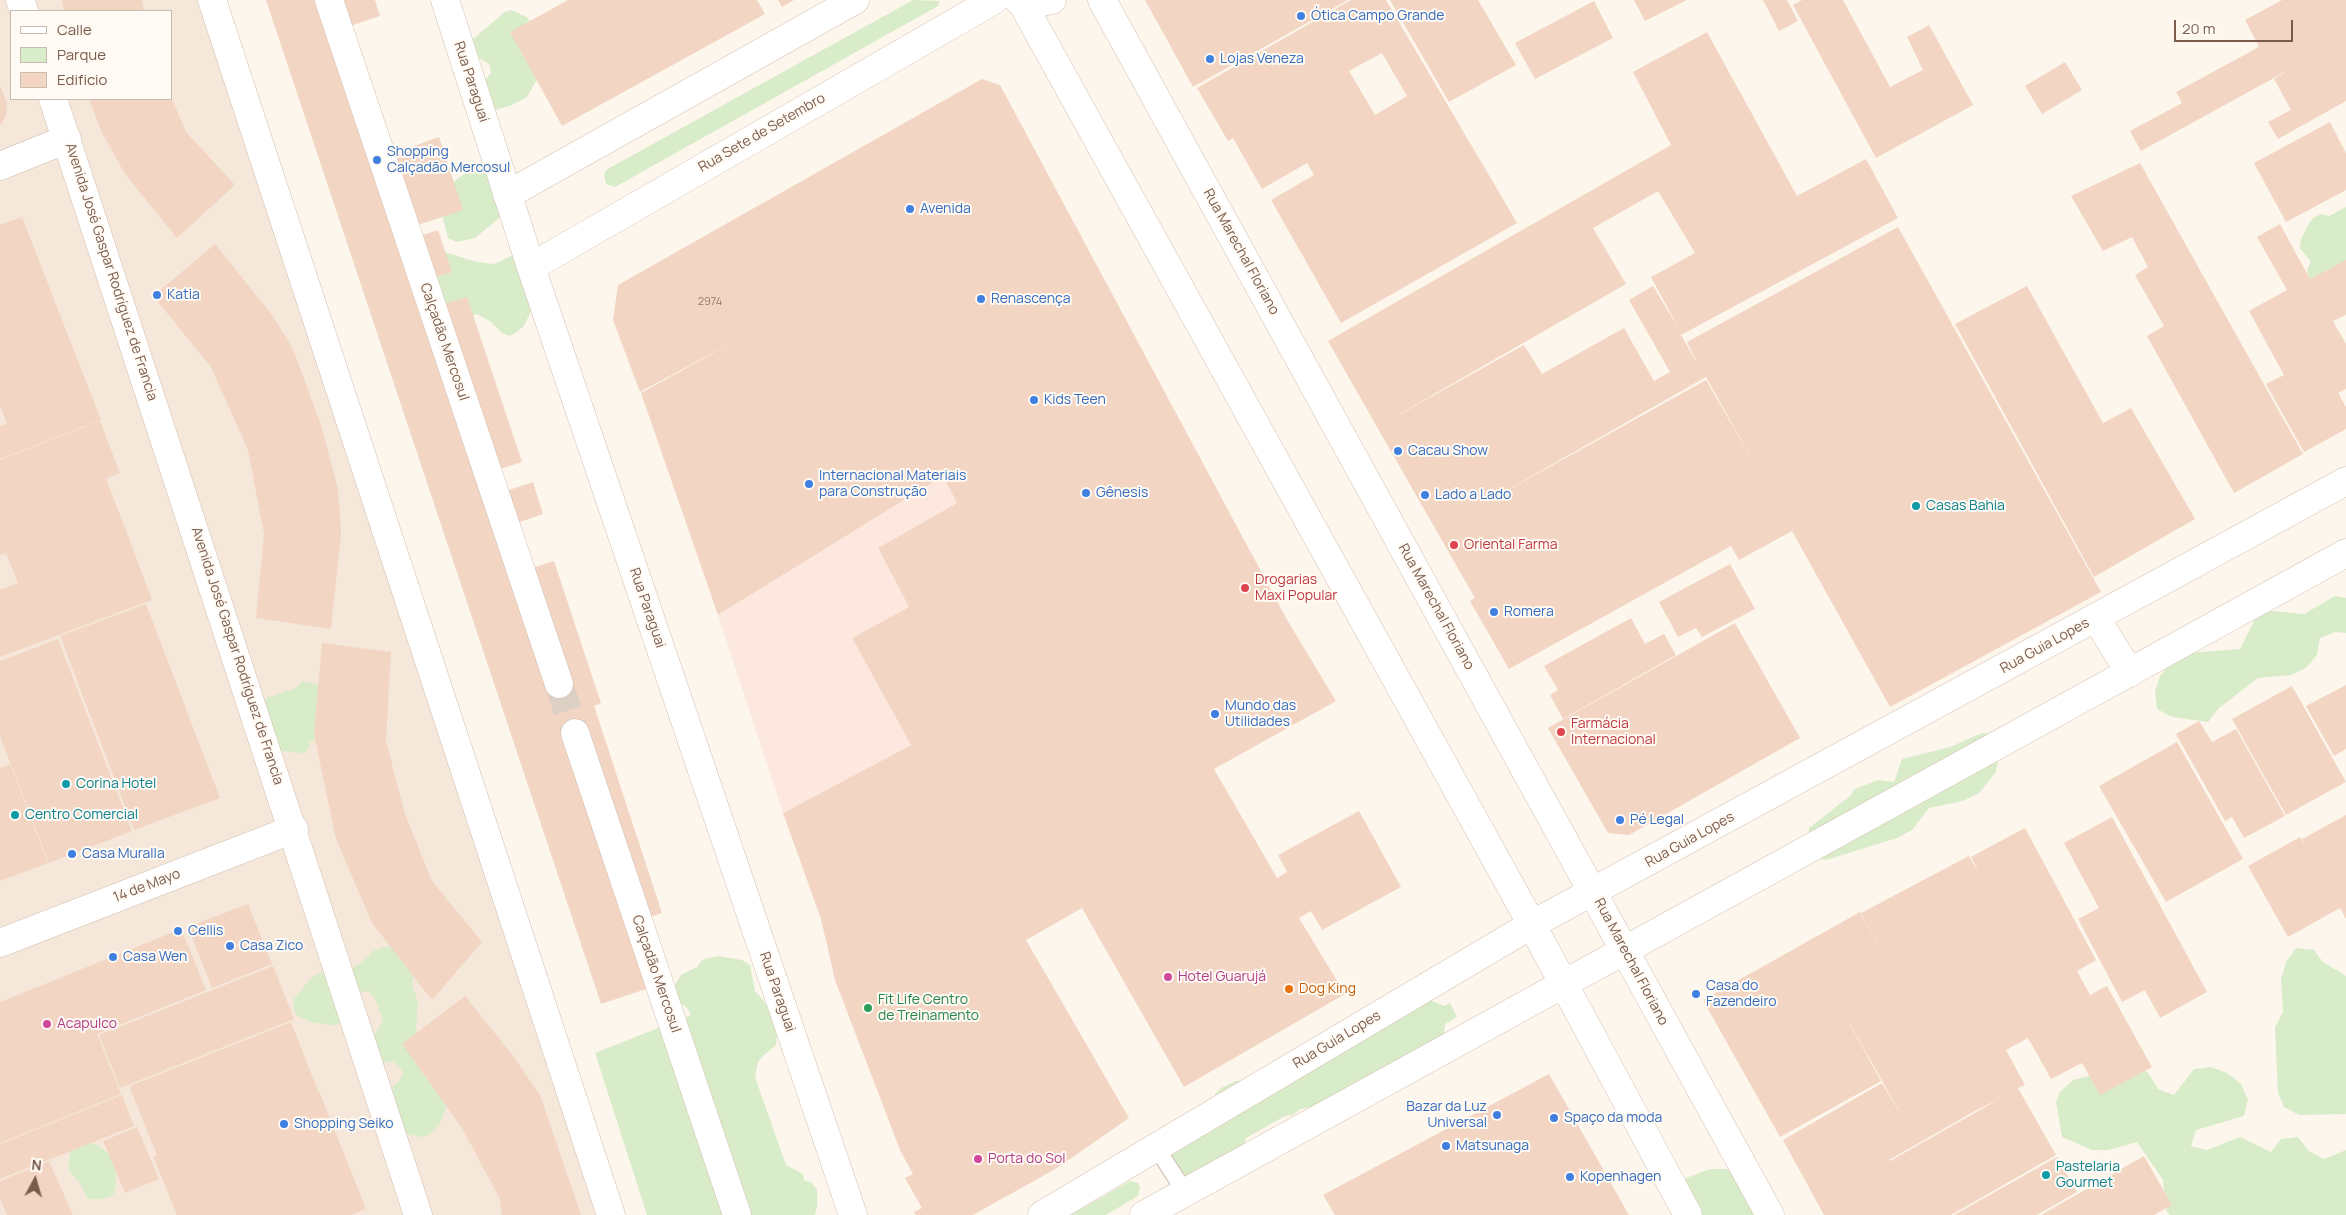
<!DOCTYPE html>
<meta charset="utf-8">
<style>
body{margin:0}
#map{position:relative;width:2346px;height:1215px;overflow:hidden;background:#fdf6ec;font-family:Manrope,sans-serif}
canvas{display:block}
.legend{position:absolute;left:10px;top:10px;width:162px;height:90px;box-sizing:border-box;background:#fffaf3;border:1px solid #cabbb1;margin:0;padding:6px 9px;list-style:none;font-size:15px;color:#7a5c4d}
.legend li{display:flex;align-items:center;gap:10px;height:25px}
.legend b{width:25px;border:1px solid #cabbb1}
.north{position:absolute;left:10px;top:1155px;width:50px;height:50px;-webkit-text-stroke:4px #fffaf3;paint-order:stroke;rotate:6deg;font-size:14px;font-weight:700;line-height:20px;text-align:center;color:#7a5c4d}
.north::after{content:'';display:block;margin:auto;width:18px;height:22px;background:#7a5c4d;clip-path:polygon(50% 0,100% 100%,50% 72%,0 100%)}
.scale{position:absolute;left:2174px;top:20px;width:119px;height:22px;box-sizing:border-box;border:2px solid #7a5c4d;border-top:0;padding-left:6px;font-size:15px;line-height:18px;white-space:nowrap;color:#7a5c4d;-webkit-text-stroke:4px #fffaf3;paint-order:stroke}
</style>
<div id="map">
<canvas width="2346" height="1215"></canvas>
<ul class="legend">
<li><b style="height:6px;background:#fff"></b>Calle</li>
<li><b style="height:14px;background:#d8ecc9"></b>Parque</li>
<li><b style="height:14px;background:#f3d5c3"></b>Edificio</li>
</ul>
<div class="north">N</div>
<div class="scale">20 m</div>
</div>
<script>
const c = document.querySelector('canvas').getContext('2d');
c.lineJoin = 'round';
function fillPath(path, color) { c.fillStyle = color; c.fill(path, 'evenodd'); }
const poly = rows => new Path2D(rows.map(r => 'M' + r).join(''));
function trace(path, color, width, dash) { c.strokeStyle = color; c.lineWidth = width; c.lineCap = dash ? 'butt' : 'round'; c.setLineDash(dash || []); c.stroke(path); }
function drawText(font, color, halo, rows, align = 'center') {
  c.font = font + ' Manrope,sans-serif'; c.lineWidth = 4; c.setLineDash([]); c.textBaseline = 'middle'; c.strokeStyle = halo; c.fillStyle = color; for (const [text, x, y, turn = 0] of rows) {
    c.save(); c.translate(x, y); c.rotate((+turn || 0) * Math.PI / 180); c.textAlign = isNaN(turn) ? turn : align; if (halo) c.strokeText(text, 0, 0); c.fillText(text, 0, 0); c.restore();
  }
}
fillPath(poly([
 [0,0,197,0,598,1215,0,1215],
 [11,11,171,11,171,99,11,99]
]), '#f5e8da');
fillPath(poly([
 [943,476,957,503,878,548,909,607,852,638,911,745,783,813,718,615]
]), '#fde8e0');
fillPath(poly([
 [913,0,940,1,938,6,615,187,606,184,604,175,606,170],
 [511,10,527,17,531,25,540,74,527,97,512,105,496,110,489,108,481,85,491,73,489,64,475,56,471,41,505,12],
 [487,162,503,215,475,238,457,242,448,238,441,210,444,193,457,179,479,164],
 [2346,207,2346,269,2318,280,2309,278,2307,269,2311,262,2300,248,2301,239,2308,225,2313,218,2321,214,2329,216],
 [441,251,477,262,495,264,511,256,518,261,531,311,524,326,517,332,510,336,502,333,491,322,477,314,460,319,411,268],
 [2335,596,2346,598,2346,633,2335,632,2320,638,2317,655,2306,668,2291,675,2258,678,2219,708,2208,722,2172,717,2157,709,2155,692,2160,676,2170,663,2186,653,2240,649,2255,619,2271,611,2304,614],
 [302,681,322,685,319,739,310,742,308,750,304,753,280,751,260,710,267,698,296,688],
 [1982,733,1990,734,1999,755,1996,772,1979,793,1963,801,1929,808,1912,830,1897,838,1826,860,1817,858,1807,845,1809,828,1850,796,1855,789,1878,780,1894,782,1902,759,1950,747],
 [388,946,405,946,416,959,412,985,418,1002,416,1028,421,1044,451,1091,441,1122,429,1135,421,1137,405,1134,385,1093,399,1081,403,1073,399,1066,392,1061,376,1065,361,1058,383,1021,375,998,369,992,359,991,344,1021,334,1025,313,1023,297,1016,293,1008,294,999,311,978,319,973,346,973,367,958,373,951],
 [2296,948,2314,950,2323,962,2346,976,2346,1114,2299,1115,2284,1107,2278,1093,2275,1027,2283,1012,2281,979,2286,962],
 [717,956,742,960,750,965,755,991,772,1011,778,1027,776,1045,763,1056,758,1062,755,1077,786,1165,803,1174,804,1180,812,1183,817,1190,817,1207,815,1215,647,1215,595,1053,691,1015,688,1009,676,999,673,991,676,983,681,975,697,967,702,960],
 [1422,997,1444,1006,1450,1003,1457,1017,1445,1024,1444,1034,1325,1104,1300,1109,1293,1115,1285,1116,1246,1138,1241,1159,1187,1189,1170,1159,1173,1133,1214,1103,1215,1094,1221,1088,1236,1081,1261,1080],
 [2119,1061,2136,1063,2149,1074,2158,1089,2174,1095,2194,1069,2211,1067,2227,1073,2241,1084,2248,1100,2244,1116,2196,1130,2191,1146,2207,1150,2240,1137,2271,1152,2281,1139,2298,1137,2309,1151,2324,1159,2346,1150,2346,1215,2170,1215,2166,1210,2163,1180,2137,1142,2108,1150,2092,1150,2062,1137,2056,1102,2060,1092,2073,1080,2089,1076],
 [82,1142,98,1145,109,1154,116,1170,116,1187,113,1195,104,1199,88,1199,79,1182,68,1169,70,1152,74,1145],
 [1710,1169,1727,1169,1776,1215,1671,1215,1673,1198,1679,1183,1686,1178],
 [1130,1181,1138,1183,1140,1188,1138,1196,1106,1215,1071,1215]
]), '#d8ecc9');
fillPath(poly([
 [62,0,142,0,144,11,64,11],
 [266,0,323,0,529,569,554,561,601,703,594,706,662,913,643,919,652,987,601,1004],
 [341,0,375,0,380,16,350,26],
 [568,0,757,0,765,14,562,126,510,32],
 [778,0,794,0,782,7],
 [1145,0,1348,0,1193,87],
 [1351,0,1386,0,1517,223,1341,323,1271,200,1314,175,1307,163,1262,189,1233,138,1228,141,1197,88],
 [1382,53,1407,96,1375,115,1349,71],
 [1390,0,1478,0,1516,65,1449,102],
 [1634,0,1687,0,1645,21],
 [1763,0,1787,0,1798,21,1779,31],
 [1802,0,1843,0,1890,87,1923,70,1907,37,1929,25,1973,105,1876,158,1793,5],
 [2282,0,2346,0,2346,101,2278,139,2268,122,2291,110,2274,79,2292,68,2141,151,2130,131,2182,103,2176,92,2259,47,2245,20],
 [1594,1,1613,38,1535,79,1515,43],
 [1707,32,1797,196,1866,159,1898,218,1681,335,1699,366,1687,342,1898,227,2101,592,1890,707,1792,531,1739,560,1731,546,1509,669,1470,601,1475,598,1377,427,1524,345,1542,374,1624,328,1654,381,1670,372,1629,300,1653,286,1679,329,1651,277,1695,253,1658,191,1593,228,1626,284,1377,427,1328,341,1671,145,1633,72],
 [1706,377,1757,468,1706,380,1481,505],
 [2065,62,2082,90,2042,114,2025,86],
 [982,79,1000,85,1286,618,1336,701,1214,769,1277,878,1287,872,1278,855,1359,811,1401,887,1322,930,1311,911,1299,918,1345,994,1184,1087,1082,908,1026,940,1129,1118,1057,1168,973,1215,916,1215,914,1212,922,1208,905,1178,913,1174,900,1150,835,980,821,919,783,813,911,745,852,638,909,607,878,548,957,503,943,476,718,615,641,393,741,338,640,392,613,320,618,285],
 [0,85,7,103,6,116,0,126],
 [89,99,172,99,186,132,235,185,177,238,125,174,102,133],
 [2330,122,2346,153,2346,190,2286,222,2254,163],
 [439,137,463,210,418,225,394,153],
 [2140,163,2303,454,2234,493,2147,336,2164,326,2135,275,2148,267,2132,237,2103,251,2071,196],
 [22,217,101,420,0,459,0,426,7,424,0,405,0,225],
 [2280,224,2310,279,2346,260,2346,315,2333,321,2346,344,2346,389,2338,393,2346,407,2346,429,2304,452,2266,384,2284,375,2249,311,2287,290,2257,237],
 [438,230,452,272,431,279,417,237],
 [215,244,272,315,293,349,321,425,338,489,341,534,331,629,256,618,264,534,248,450,211,367,153,296],
 [2027,286,2103,423,2131,408,2195,519,2094,577,1955,324],
 [467,297,522,462,497,470,442,305],
 [100,421,120,473,106,479,130,541,18,583,6,553,0,555,0,460],
 [533,482,543,514,517,523,506,491],
 [130,541,152,600,0,657,0,590],
 [1730,564,1755,609,1702,637,1696,628,1678,637,1659,602],
 [146,604,220,798,134,830,60,636],
 [1631,618,1645,644,1664,634,1676,655,1563,719,1550,695,1558,690,1544,666],
 [1735,623,1800,738,1629,835,1608,833,1548,728],
 [58,639,132,831,49,863,0,736,0,661],
 [322,643,391,652,386,741,405,814,432,881,482,942,432,1000,372,923,336,839,314,734],
 [2346,685,2346,749,2334,756,2306,706],
 [2292,686,2346,782,2286,815,2232,719],
 [2199,721,2212,742,2236,729,2285,816,2244,838,2232,817,2225,821,2176,734],
 [2177,742,2243,859,2166,902,2099,786],
 [10,764,48,863,0,881,0,768],
 [2346,815,2346,919,2340,908,2288,937,2248,866,2300,837,2305,846,2302,839],
 [2112,817,2207,992,2160,1018,2145,990,2122,1002,2078,919,2099,908,2064,843],
 [2025,828,2096,960,2077,971,2090,995,2107,986,2152,1067,2100,1095,2082,1063,2051,1079,2028,1038,2006,1050,2025,1085,2018,1088,2056,1155,1951,1215,1824,1215,1783,1140,1882,1083,1906,1123,1838,1003,1881,1081,1780,1137,1703,1000,1860,912,1897,978,1861,913,1969,856,1980,875,1971,857],
 [2001,1098,1890,1161,1889,1160,1973,1112],
 [248,904,272,964,212,988,188,927],
 [181,929,206,990,97,1034,121,1094,0,1143,0,1002],
 [273,966,294,1019,120,1088,99,1035],
 [465,996,510,1052,540,1095,581,1215,502,1215,500,1199,462,1128,402,1044],
 [291,1022,318,1091,277,1108,319,1091,366,1209,351,1215,177,1215,153,1156,157,1155,129,1086],
 [1549,1074,1629,1215,1335,1215,1323,1195],
 [122,1095,134,1126,0,1179,0,1144],
 [137,1127,159,1179,125,1193,103,1141],
 [2144,1156,2172,1205,2154,1215,2041,1215],
 [2057,1157,2077,1192,2037,1215,1954,1215],
 [49,1161,73,1215,7,1215,0,1199,0,1181]
]), '#f3d5c3');
trace(poly([
 [559,684,575,733]
]), '#dcd0c4', 28, [28, 14]);
const lane = poly([
 [1156,1147,1185,1192]
]);
const street = poly([
 [212,0,611,1215],
 [329,0,559,684],
 [0,166,67,139],
 [575,733,737,1215],
 [0,943,294,829]
]);
const secondary = poly([
 [20,0,24,11],
 [445,0,531,267,853,1215],
 [1018,0,1035,3,1052,0],
 [1102,0,1770,1215],
 [1021,1,1525,912,1688,1215],
 [53,99,418,1215],
 [507,195,855,0],
 [531,267,994,0],
 [2096,618,2130,673],
 [1042,1215,1531,925,2346,481],
 [1144,1215,2346,553]
]);
trace(lane, '#d1beb0', 18);
trace(street, '#d1beb0', 29);
trace(secondary, '#d6c0b0', 29);
trace(lane, '#fff', 16);
trace(street, '#fff', 28);
trace(secondary, '#fff', 28);
for (const [x, y, r, color] of [
 [1301,16,5,"#3f7fe0"],
 [1210,59,5,"#3f7fe0"],
 [377,160,5,"#3f7fe0"],
 [910,209,5,"#3f7fe0"],
 [157,295,5,"#3f7fe0"],
 [981,299,5,"#3f7fe0"],
 [1034,400,5,"#3f7fe0"],
 [1398,451,5,"#3f7fe0"],
 [809,484,5,"#3f7fe0"],
 [1086,493,5,"#3f7fe0"],
 [1425,495,5,"#3f7fe0"],
 [1916,506,5,"#0f9aa8"],
 [1454,545,5,"#e0444e"],
 [1245,588,5,"#e0444e"],
 [1494,612,5,"#3f7fe0"],
 [1215,714,5,"#3f7fe0"],
 [1561,732,5,"#e0444e"],
 [66,784,5,"#0f9aa8"],
 [15,815,5,"#0f9aa8"],
 [1620,820,5,"#3f7fe0"],
 [72,854,5,"#3f7fe0"],
 [178,931,5,"#3f7fe0"],
 [230,946,5,"#3f7fe0"],
 [113,957,5,"#3f7fe0"],
 [1168,977,5,"#d1479c"],
 [1289,989,5,"#e8710a"],
 [1696,994,5,"#3f7fe0"],
 [868,1008,5,"#2e9e5b"],
 [47,1024,5,"#d1479c"],
 [1497,1115,5,"#3f7fe0"],
 [1554,1118,5,"#3f7fe0"],
 [284,1124,5,"#3f7fe0"],
 [1446,1146,5,"#3f7fe0"],
 [978,1159,5,"#d1479c"],
 [2046,1175,5,"#0f9aa8"],
 [1570,1177,5,"#3f7fe0"]
]) { const dot = new Path2D(); dot.arc(x, y, r, 0, 2 * Math.PI); c.fillStyle = color; c.fill(dot); trace(dot, '#fffaf3', 2); }
drawText('11px', '#987a6a', null, [
 ["2974",710,302]
]);
drawText('14px', '#366cbe', '#fffaf3', [
 ["Ótica Campo Grande",1311,16],
 ["Lojas Veneza",1220,59],
 ["Shopping",387,152],
 ["Calçadão Mercosul",387,168],
 ["Avenida",920,209],
 ["Katia",167,295],
 ["Renascença",991,299],
 ["Kids Teen",1044,400],
 ["Cacau Show",1408,451],
 ["Internacional Materiais",819,476],
 ["para Construção",819,492],
 ["Gênesis",1096,493],
 ["Lado a Lado",1435,495],
 ["Romera",1504,612],
 ["Mundo das",1225,706],
 ["Utilidades",1225,722],
 ["Pé Legal",1630,820],
 ["Casa Muralla",82,854],
 ["Cellis",188,931],
 ["Casa Zico",240,946],
 ["Casa Wen",123,957],
 ["Casa do",1706,986],
 ["Fazendeiro",1706,1002],
 ["Bazar da Luz",1487,1107,"right"],
 ["Universal",1487,1123,"right"],
 ["Spaço da moda",1564,1118],
 ["Shopping Seiko",294,1124],
 ["Matsunaga",1456,1146],
 ["Kopenhagen",1580,1177]
], 'left');
drawText('14px', '#7a5c4d', '#fffaf3', [
 ["Rua Paraguai",471,82,72],
 ["Rua Sete de Setembro",762,133,-30],
 ["Rua Marechal Floriano",1241,252,61],
 ["Avenida José Gaspar Rodríguez de Francia",111,272,72],
 ["Calçadão Mercosul",444,342,71],
 ["Rua Marechal Floriano",1436,607,61],
 ["Rua Paraguai",647,608,71],
 ["Rua Guia Lopes",2045,646,-29],
 ["Avenida José Gaspar Rodríguez de Francia",237,656,72],
 ["Rua Guia Lopes",1690,840,-29],
 ["14 de Mayo",147,886,-21],
 ["Rua Marechal Floriano",1631,962,62],
 ["Calçadão Mercosul",656,974,71],
 ["Rua Paraguai",777,992,71],
 ["Rua Guia Lopes",1337,1040,-31]
]);
drawText('14px', '#0d838f', '#fffaf3', [
 ["Casas Bahia",1926,506],
 ["Corina Hotel",76,784],
 ["Centro Comercial",25,815],
 ["Pastelaria",2056,1167],
 ["Gourmet",2056,1183]
], 'left');
drawText('14px', '#be3a42', '#fffaf3', [
 ["Oriental Farma",1464,545],
 ["Drogarias",1255,580],
 ["Maxi Popular",1255,596],
 ["Farmácia",1571,724],
 ["Internacional",1571,740]
], 'left');
drawText('14px', '#b23c85', '#fffaf3', [
 ["Hotel Guarujá",1178,977],
 ["Acapulco",57,1024],
 ["Porta do Sol",988,1159]
], 'left');
drawText('14px', '#c56008', '#fffaf3', [
 ["Dog King",1299,989]
], 'left');
drawText('14px', '#27864d', '#fffaf3', [
 ["Fit Life Centro",878,1000],
 ["de Treinamento",878,1016]
], 'left');
</script>
